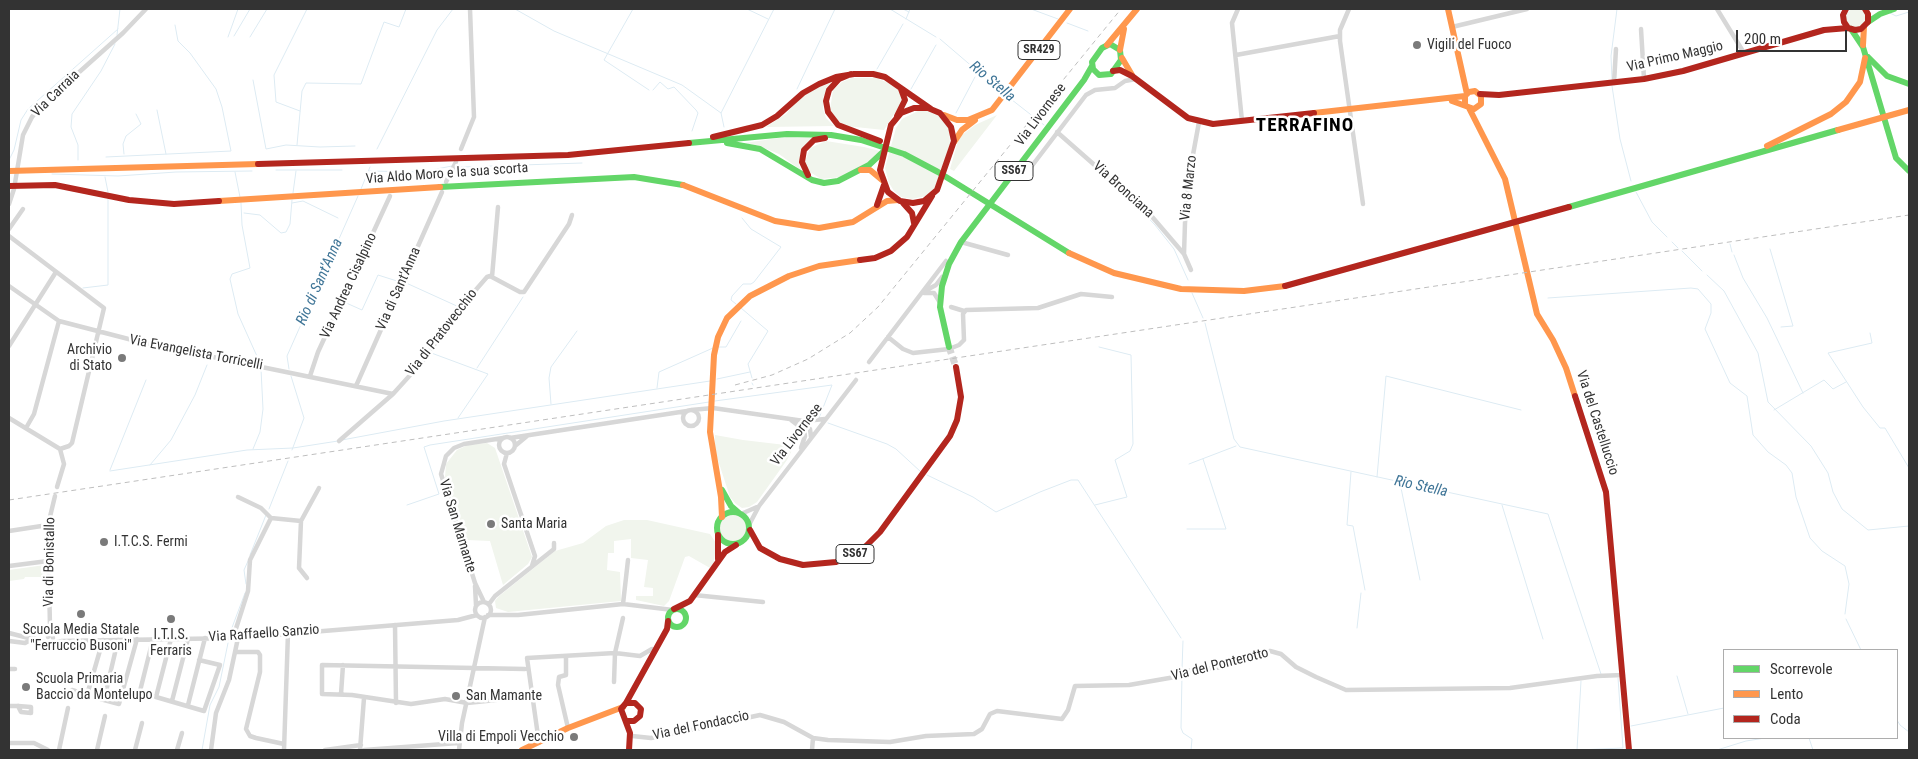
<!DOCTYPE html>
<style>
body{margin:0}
#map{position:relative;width:1918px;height:759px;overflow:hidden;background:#fff;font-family:"Roboto Condensed",sans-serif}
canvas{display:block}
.frame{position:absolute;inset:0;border:10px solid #333;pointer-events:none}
.legend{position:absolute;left:1723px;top:649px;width:175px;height:90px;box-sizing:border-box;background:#fff;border:1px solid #adadad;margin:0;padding:6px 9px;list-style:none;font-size:15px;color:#333}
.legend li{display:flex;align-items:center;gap:10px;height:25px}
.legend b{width:25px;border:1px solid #adadad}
.scale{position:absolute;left:1736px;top:30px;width:111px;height:22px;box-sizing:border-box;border:2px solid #333;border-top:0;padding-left:6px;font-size:15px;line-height:18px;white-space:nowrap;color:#333;-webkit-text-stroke:4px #fff;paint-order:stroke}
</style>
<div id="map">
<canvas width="1918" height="759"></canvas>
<div class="frame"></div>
<ul class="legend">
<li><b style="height:6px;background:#63d668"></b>Scorrevole</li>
<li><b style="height:6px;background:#ff974d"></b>Lento</li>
<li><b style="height:6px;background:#b3261e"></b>Coda</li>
</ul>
<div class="scale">200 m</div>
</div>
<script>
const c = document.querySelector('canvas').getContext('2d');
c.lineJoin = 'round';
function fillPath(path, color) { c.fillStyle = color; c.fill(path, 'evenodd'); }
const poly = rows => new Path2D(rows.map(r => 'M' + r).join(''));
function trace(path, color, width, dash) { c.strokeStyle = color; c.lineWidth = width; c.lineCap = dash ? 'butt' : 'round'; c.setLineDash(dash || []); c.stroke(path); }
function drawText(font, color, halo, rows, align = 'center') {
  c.font = font + ' "Roboto Condensed",sans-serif'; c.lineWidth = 5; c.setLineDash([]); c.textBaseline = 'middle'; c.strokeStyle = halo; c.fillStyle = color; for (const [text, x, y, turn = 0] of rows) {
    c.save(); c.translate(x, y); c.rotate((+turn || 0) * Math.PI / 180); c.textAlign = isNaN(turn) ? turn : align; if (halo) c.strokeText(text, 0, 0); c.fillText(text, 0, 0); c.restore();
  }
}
fillPath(poly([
 '1846 18a10 10 0 1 1 20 0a10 10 0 1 1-20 0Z',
 [852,78,876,78,891,84,900,91,904,99,900,109,894,114,884,130,846,126,834,118,830,110,833,90,842,82],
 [833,82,823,97,823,109,826,118,834,126,766,127,786,114,796,102,814,89],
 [918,111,927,111,939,116,949,129,950,144,935,188,926,196,912,199,901,197,894,191,889,183,885,168,896,128,902,119],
 [997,115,954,171,950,169,958,141,962,135,975,125],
 [786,137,815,138,801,149,799,165,802,171,779,154,759,146,744,143],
 [826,141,864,147,880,151,876,158,841,177,821,179,807,170,805,162,810,148],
 [715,435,743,440,794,446,787,460,757,502,749,507,742,508,736,504,730,497,715,451],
 [487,443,495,448,532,557,528,564,503,585,490,541,467,540,445,478,446,464,457,450,468,445],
 '720 528a13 13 0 1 1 26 0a13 13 0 1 1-26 0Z',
 [624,520,647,520,710,534,716,543,714,563,710,568,689,556,685,557,669,601,664,606,636,600,636,596,653,596,653,588,644,587,648,560,631,558,631,539,614,541,614,553,608,553,607,570,620,572,621,601,508,612,496,608,495,601,498,597,555,551,583,543,606,526],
 [45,565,45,577,25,577,24,579,9,581,9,570]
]), '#f1f5ed');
trace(poly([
 [515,9,554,31,682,85,721,113],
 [633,9,604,60,649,90],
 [747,9,768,19],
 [890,9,936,37],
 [903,9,909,12],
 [1031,9,1058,19],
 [1890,13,1896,16,1909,12],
 [906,19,910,9],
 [1067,23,1088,31],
 [117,35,120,9],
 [234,36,250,9],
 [228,37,238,9],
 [250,37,267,9],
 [940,39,1002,92],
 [877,69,903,24],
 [253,80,266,149,286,145,320,147,355,146],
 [1612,80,1611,56,1617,9],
 [1612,86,1620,139,1631,181],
 [797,89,835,9],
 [911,89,936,45],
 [653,90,660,82,668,89,674,87,696,110,698,113,692,131],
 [1007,96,1044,125],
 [157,110,166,154],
 [300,111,276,102,274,75,307,9],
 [956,113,975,77],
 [724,127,721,113,774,9],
 [297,145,302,91,306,83,361,84,384,22,399,27,406,9],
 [377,149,437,30,453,9],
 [124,154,123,144,126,136,141,124,136,114],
 [106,157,231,151,222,107,216,89,190,53,178,41,175,25],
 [9,160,14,150,21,120,28,109,118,29],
 [78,160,78,145,71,127,72,114,101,71,115,44],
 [456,166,462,167,582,163],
 [276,170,342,170],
 [369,171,421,172,452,166],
 [235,172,240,197],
 [52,174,118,176,176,172,252,171],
 [105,177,108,192],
 [361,189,370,167],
 [1636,192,1652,222,1667,237],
 [293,193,296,171],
 [241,203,242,225,250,268,232,274,230,279,238,314,260,363],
 [292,203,303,201,338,218],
 [1134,203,1155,225,1174,249,1188,280],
 [244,213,260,215,281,233,286,232,290,224,292,200],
 [1672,242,1678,248],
 [1730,244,1732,252],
 [1770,249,1793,326,1781,327],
 [1682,251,1702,271],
 [1734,255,1743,278,1767,318,1803,393],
 [1707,275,1724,291,1758,353,1768,402,1811,446,1828,473,1833,492,1842,509,1868,530,1909,526],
 [404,282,459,307],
 [83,288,108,285,108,199],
 [1192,293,1203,318],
 [1548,298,1691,288,1698,289,1711,304,1711,313,1705,329,1730,383,1747,396,1753,435,1768,452,1786,465,1792,473,1796,497,1810,538,1822,551,1845,566,1849,584,1845,614],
 [344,302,362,310,378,275,400,282],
 [736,304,731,300,732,296,743,284,751,284,754,282,781,247,751,229,742,218],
 [741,308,768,331,748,364,752,378],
 [1205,323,1234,439,1240,447,1548,514,1601,674],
 [1870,333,1872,343,1828,353,1863,407,1880,428,1885,428,1909,468],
 [439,334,426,351,488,374,458,418],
 [719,347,726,347,741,321],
 [477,368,523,297],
 [289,369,287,356,358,196],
 [291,376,304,418,292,450],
 [717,379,750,372],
 [752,383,753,385],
 [657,388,659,372,713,348],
 [715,401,832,385,819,418],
 [551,404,549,378,551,367,577,331],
 [1774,410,1824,380,1833,389,1846,382],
 [828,423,887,444,896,449,921,472],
 [342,440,444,421,710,381],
 [253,449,260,432,263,409,261,369],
 [1189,464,1236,446],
 [150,465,171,440,195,395,207,365],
 [110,470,146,380],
 [110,471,247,450,293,448,338,441],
 [1351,472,1347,525,1353,526,1365,590],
 [927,475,973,497,996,512,1040,492,1071,480,1078,480,1181,638],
 [1377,477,1386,376,1521,410],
 [1400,483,1420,580],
 [407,505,439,494,424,447,430,445,709,402],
 [1095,505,1127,497,1115,460,1130,451,1133,444,1131,355,1099,347],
 [1502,505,1543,639],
 [269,509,288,461],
 [1187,529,1226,529,1203,459],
 [250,555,266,515],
 [246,584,244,570,248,561],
 [1846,619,1861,650],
 [1357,628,1361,593],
 [230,633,245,593],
 [1182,669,1183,641],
 [1182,675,1181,728,1183,733,1192,739,1191,750],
 [1677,676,1688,714],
 [1581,681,1577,750,1623,748,1618,678],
 [1897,720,1900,725,1909,732],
 [1631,726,1724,708],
 [1809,738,1813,750],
 [202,750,210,705,219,687,228,643],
 [1717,750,1746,741,1765,738]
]), '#ddebf3', 1);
trace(poly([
 [949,347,956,367]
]), '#d6d6d6', 7, [7, 3.5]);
trace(poly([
 [1238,9,1232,23,1242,121],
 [1349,9,1340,30,1340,41,1363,204],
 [1717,9,1744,53],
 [1452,27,1527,9],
 [1641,29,1644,79],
 [1236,55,1340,36],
 [1614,83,1616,49],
 [1057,132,1148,212,1184,254],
 [461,149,474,117,470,9],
 [1028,171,1086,95,1095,90,1115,88,1125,81,1136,79],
 [446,182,456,162],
 [9,204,14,189,23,135,32,117,39,108,123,33,146,9],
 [9,229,23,209],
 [9,236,104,308,72,443,69,446,60,449],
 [961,242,1008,255],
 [1191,270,1184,254,1185,223,1188,182,1199,122],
 [492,277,498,207],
 [9,286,59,321,140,342,393,394],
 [923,292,936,285,942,277],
 [924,293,934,293,939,301],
 [951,307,964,311],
 [888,337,903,349,913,353,949,349,959,345,964,340,963,314,966,310,1038,308,1081,294,1112,297],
 [9,346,56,272],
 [869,362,946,261],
 [310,376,318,352,390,196],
 [356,386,442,192],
 [691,410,713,408,804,421,825,419],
 '683 418a8 8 0 1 1 16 0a8 8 0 1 1-16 0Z',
 [9,418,60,449,64,464,57,487],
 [791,420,804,430,805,436,801,448],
 [804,421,810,429,811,437],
 [26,428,34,414,59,321],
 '499 445a8 8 0 1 1 16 0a8 8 0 1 1-16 0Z',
 [510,438,687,411],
 [339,441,393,394,422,362,460,308,487,277,490,276,520,292,524,292,569,224,572,215],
 [515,446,527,436],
 [507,453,504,464,535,556,532,566],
 [238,497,261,508,271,518,301,521],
 [741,514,757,507],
 [749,525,759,506,856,380],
 [9,531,48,525],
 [9,566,48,561],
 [307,578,299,568,301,521,319,488],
 [475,586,476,605],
 [694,595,763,602],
 [484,602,475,583,441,474,446,456,454,448,464,444,503,438],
 '475 610a8 8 0 1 1 16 0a8 8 0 1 1-16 0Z',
 [489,604,495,596,554,549,554,543],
 [623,604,628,560],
 [488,615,518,615,623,604,673,610],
 [395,625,396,703],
 [50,629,53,638],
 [9,633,48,643],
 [48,637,50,628,48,525,55,496],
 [233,638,248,591,250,560,271,518],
 [153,639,140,691,156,697,171,639],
 [9,641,25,643,34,638],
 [53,643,62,641,238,638,458,620,477,615],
 [236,652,258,652,260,655,260,672,246,729,250,736,256,738,284,744],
 [566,656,566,675,559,677,558,685,568,728],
 [9,669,15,669],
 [614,682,615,653,623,618],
 [72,690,104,700,118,640],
 [341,694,343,665],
 [87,695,103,640],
 [156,697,204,711,220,665,199,660],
 [104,700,119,704,137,639],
 [496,700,467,703,445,699,411,704,352,695,322,694,322,665,525,669],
 [172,701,188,639],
 [188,705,205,638],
 [9,706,18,706,31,707,31,713,21,712,18,706],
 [632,736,651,738,677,733,760,715,784,722,813,738,828,740,890,742,926,736,974,734,982,729,990,714,997,711,1062,719,1068,710,1075,686,1129,685,1175,677,1186,671,1224,667,1255,654,1270,651,1281,654,1296,667,1316,677,1346,690,1510,688,1597,676,1623,675],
 [9,743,34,743,48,750],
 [539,743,527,658,615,653,640,656,652,649],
 [59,750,68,708],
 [97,750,105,716],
 [135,750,142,723],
 [177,750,182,733],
 [211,750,216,713,229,680,238,638],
 [284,750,288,633],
 [325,750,361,745],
 [360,750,364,698],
 [364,750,458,743],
 [459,750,462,723,485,617],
 [812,750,813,738]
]), '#d7d7d7', 4.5);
trace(poly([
 [1868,22,1880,14,1894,9],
 [1851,29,1863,47,1896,158,1909,171],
 [1110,44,1120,50,1121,60,1111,74,1099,75,1093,69,1092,62,1102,48,1110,44],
 [1868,57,1887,76,1909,84],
 [689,143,787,134,831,135,861,140,904,154,938,172,1069,253],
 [727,143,760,149,812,180,824,183,838,181,869,165,884,151],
 [440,187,634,177,683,185],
 [1569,207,1838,130],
 [949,347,940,307,942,286,949,264,961,242,1084,80,1092,66],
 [722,490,731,506,739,513],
 '717 528a16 16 0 1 1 32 0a16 16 0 1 1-32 0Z',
 '668 618a9 9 0 1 1 18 0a9 9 0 1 1-18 0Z'
]), '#63d668', 6);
trace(poly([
 [1448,9,1467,94],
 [1107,45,1137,9],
 [1863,45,1864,27],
 [1120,50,1124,29],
 [1122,58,1132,75],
 [1452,101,1474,109,1481,104,1481,96,1475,91,1469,92,1465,96,1465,104],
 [1469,108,1505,179,1537,314,1553,340,1566,368,1575,396],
 [1314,113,1465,96],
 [944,115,957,120,968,120,992,110,1070,9],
 [1838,130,1909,110],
 [954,142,962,130,975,120],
 [1767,146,1831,114,1846,102,1860,82,1865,58],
 [861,170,870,170,882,180],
 [9,171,258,164],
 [683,185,775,221,819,228,853,222,887,201,898,200],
 [219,201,440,187],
 [1069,253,1114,273,1181,289,1244,291,1285,286],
 [722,517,721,497,710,432,714,355,718,337,727,318,750,296,789,276,819,266,860,260],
 [522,750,568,728,623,707]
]), '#ff974d', 6);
trace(poly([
 [1846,9,1843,15,1844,22,1848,28,1855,30,1861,29,1868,22,1868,14,1865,9],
 [1113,71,1120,70,1132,76,1188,118,1213,124,1314,113],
 [851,74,839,79,829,90,826,101,828,112,838,125,880,141],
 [1480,94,1499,95,1644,79,1683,71,1824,30,1848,28],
 [914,108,928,108,940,113,951,127,954,141,937,190,924,201,913,203,900,201,888,192,880,170,891,125,901,113,914,108],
 [897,116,905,100,901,89],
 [713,137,762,125,777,116,803,93,819,84,836,77,854,74,873,74,885,77,931,109],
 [258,164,568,155,689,143],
 [808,175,802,162,804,150,814,140,825,138],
 [9,186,55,185,129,200,174,204,219,201],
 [903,203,912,213,914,223],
 [877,205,884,185],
 [860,260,875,258,891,251,907,237,932,196],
 [1285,286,1569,207],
 [1575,396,1606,492,1629,750],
 [750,530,760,548,780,559,803,565,836,562,853,555,866,546,880,532,950,436,957,420,961,397,956,367],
 [718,535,718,559],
 [674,609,690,601,725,552,736,545],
 [626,703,667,629,668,621],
 [626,721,634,721,640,716,641,709,635,703,626,703,621,709,630,733,629,750]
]), '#b3261e', 6);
trace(poly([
 [735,385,772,375,808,359,850,333,878,307,1121,9],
 [9,500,1909,215]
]), '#bebebe', 1, [5, 4]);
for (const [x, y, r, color] of [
 [1417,45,5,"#7a7a7a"],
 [122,358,5,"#7a7a7a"],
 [491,524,5,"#7a7a7a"],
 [104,542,5,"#7a7a7a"],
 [81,614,5,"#7a7a7a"],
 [171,619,5,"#7a7a7a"],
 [26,687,5,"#7a7a7a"],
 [456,696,5,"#7a7a7a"],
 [574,737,5,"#7a7a7a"]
]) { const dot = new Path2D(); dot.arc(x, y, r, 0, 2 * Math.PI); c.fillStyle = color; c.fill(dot); trace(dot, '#fff', 2); }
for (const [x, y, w] of [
 [1039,50,42],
 [1014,171,38],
 [855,554,38]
]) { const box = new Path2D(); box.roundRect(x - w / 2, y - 9.5, w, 19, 4); c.fillStyle = '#fff'; c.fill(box); trace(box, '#333', 1); }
drawText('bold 12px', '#333', null, [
 ["SR429",1039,50],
 ["SS67",1014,171],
 ["SS67",855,554]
]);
drawText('14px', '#333', '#fff', [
 ["Vigili del Fuoco",1427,45],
 ["Archivio",112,350,"right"],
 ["di Stato",112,366,"right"],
 ["Santa Maria",501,524],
 ["I.T.C.S. Fermi",114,542],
 ["Scuola Media Statale",81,630,"center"],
 ["\"Ferruccio Busoni\"",81,646,"center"],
 ["I.T.I.S.",171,635,"center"],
 ["Ferraris",171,651,"center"],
 ["Scuola Primaria",36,679],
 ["Baccio da Montelupo",36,695],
 ["San Mamante",466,696],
 ["Villa di Empoli Vecchio",564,737,"right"]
], 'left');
drawText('14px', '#333', '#fff', [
 ["Via Primo Maggio",1675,57,-13],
 ["Via Carraia",56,94,-44],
 ["Via Livornese",1041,115,-53],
 ["Via Aldo Moro e la sua scorta",447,174,-4],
 ["Via 8 Marzo",1189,188,-84],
 ["Via Bronciana",1123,190,42],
 ["Via Andrea Cisalpino",349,286,-65],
 ["Via di Sant'Anna",399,289,-66],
 ["Via di Pratovecchio",442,333,-52],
 ["Via Evangelista Torricelli",196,353,11],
 ["Via del Castelluccio",1597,423,72],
 ["Via Livornese",797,435,-52],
 ["Via San Mamante",457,526,73],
 ["Via di Bonistallo",50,562,-89],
 ["Via Raffaello Sanzio",264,634,-4],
 ["Via del Ponterotto",1220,665,-14],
 ["Via del Fondaccio",701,726,-12]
]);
drawText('italic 15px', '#3f7597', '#fff', [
 ["Rio Stella",992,82,40],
 ["Rio di Sant'Anna",320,282,-66],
 ["Rio Stella",1421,487,12]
]);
c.letterSpacing = '1px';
drawText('bold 19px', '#000', '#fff', [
 ["TERRAFINO",1305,126]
]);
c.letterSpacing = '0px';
</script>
